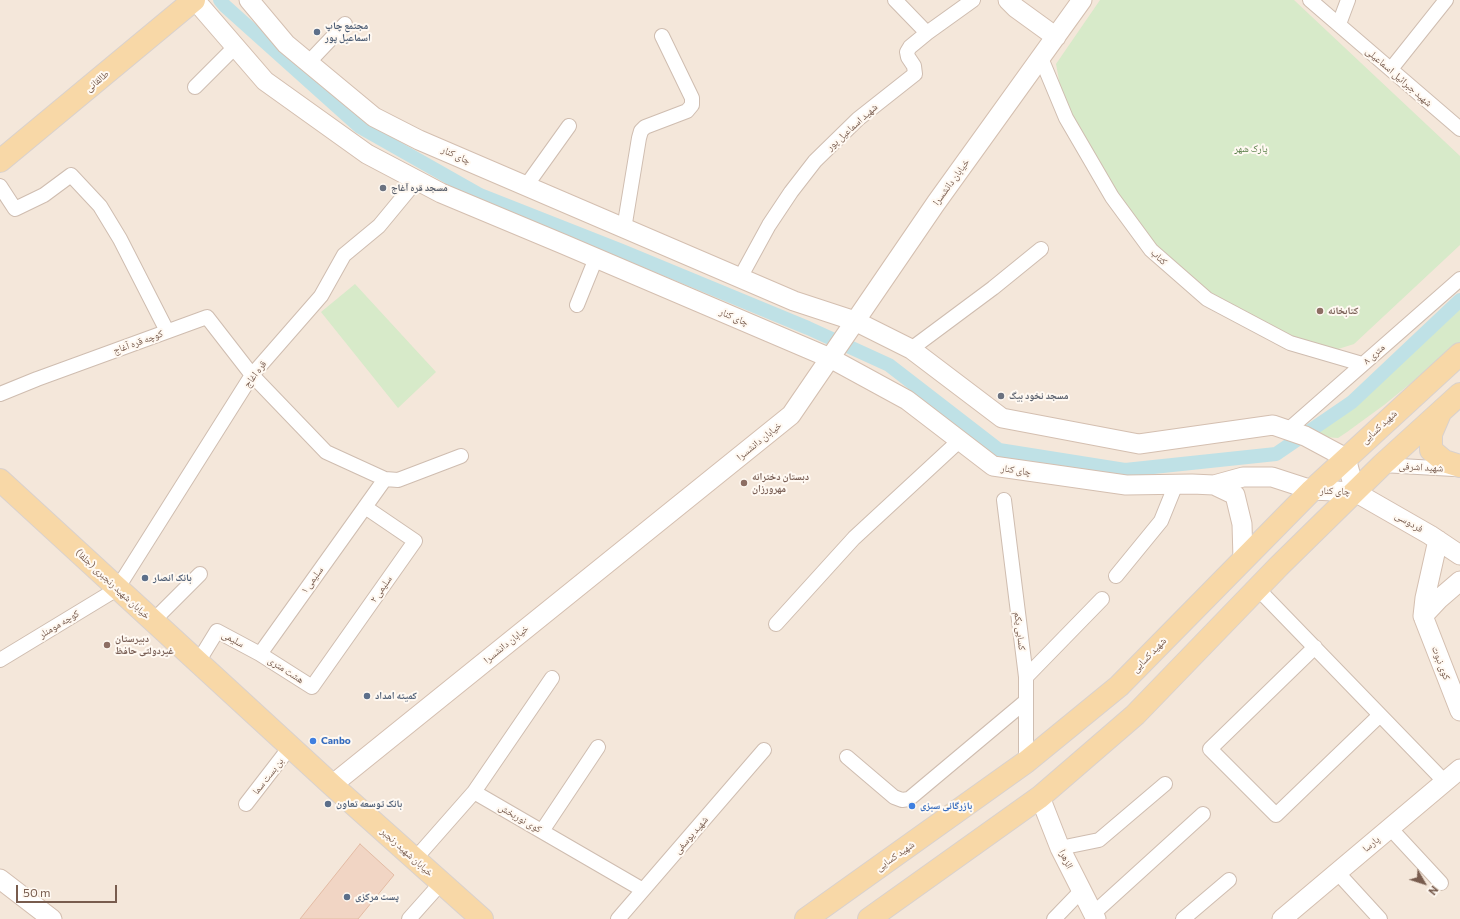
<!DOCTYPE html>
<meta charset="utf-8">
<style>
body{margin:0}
#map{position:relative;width:1460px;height:919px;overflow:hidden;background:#fcf5eb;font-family:Commissioner,sans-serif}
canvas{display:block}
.north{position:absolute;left:1404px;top:863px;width:40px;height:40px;-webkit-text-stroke:3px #fff9f2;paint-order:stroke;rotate:129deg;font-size:11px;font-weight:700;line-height:16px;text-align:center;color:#785c4e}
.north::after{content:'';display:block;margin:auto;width:14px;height:18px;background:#785c4e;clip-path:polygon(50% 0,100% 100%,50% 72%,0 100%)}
.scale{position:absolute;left:16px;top:885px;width:101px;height:18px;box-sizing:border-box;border:2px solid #785c4e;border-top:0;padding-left:5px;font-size:12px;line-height:14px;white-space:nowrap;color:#785c4e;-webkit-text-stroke:3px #fff9f2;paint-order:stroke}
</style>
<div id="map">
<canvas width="1460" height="919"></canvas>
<div class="north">N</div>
<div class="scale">50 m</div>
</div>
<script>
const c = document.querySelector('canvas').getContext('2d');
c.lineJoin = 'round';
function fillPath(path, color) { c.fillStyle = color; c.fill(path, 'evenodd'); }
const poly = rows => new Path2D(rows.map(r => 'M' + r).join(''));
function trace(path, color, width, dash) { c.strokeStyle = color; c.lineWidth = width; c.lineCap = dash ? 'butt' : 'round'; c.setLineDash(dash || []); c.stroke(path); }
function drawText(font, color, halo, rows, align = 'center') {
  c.font = font + ' Commissioner,"Noto Naskh Arabic",sans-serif'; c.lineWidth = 4; c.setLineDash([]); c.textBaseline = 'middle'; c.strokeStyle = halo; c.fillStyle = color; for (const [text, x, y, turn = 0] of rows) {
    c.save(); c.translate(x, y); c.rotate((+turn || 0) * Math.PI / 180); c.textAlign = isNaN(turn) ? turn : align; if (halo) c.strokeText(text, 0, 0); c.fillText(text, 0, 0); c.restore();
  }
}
fillPath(poly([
 [0,0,1460,0,1460,919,0,919]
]), '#f4e7da');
fillPath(poly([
 [1100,0,1294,0,1460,156,1460,245,1354,344,1335,350,1300,343,1209,294,1152,245,1066,118,1056,64],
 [355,284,436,372,398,408,321,312],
 [1460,306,1460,343,1384,405,1347,432,1338,438,1325,437,1312,434,1350,411]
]), '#d7eac9');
trace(poly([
 [220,0,225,6,360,127,480,195,622,251,808,328,889,365,999,450,1125,470,1276,454,1352,402,1460,300]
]), '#bfe1e6', 14);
const building = poly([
 [360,844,394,875,358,919,300,919,360,844]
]);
fillPath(building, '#f1d5c4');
trace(building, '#e3bba4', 1);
const street = poly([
 [895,0,927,33],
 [1310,0,1460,129],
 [1339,24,1348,0],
 [1041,58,1066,118,1112,197,1151,250,1207,299,1290,343,1362,364],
 [308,63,345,24],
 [1391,69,1446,0],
 [195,87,235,47],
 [0,186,15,209,44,195,71,175,100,206,120,239,167,331],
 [526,186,569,126],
 [624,229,639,138,641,131,645,127,687,111,692,105,692,98,662,36],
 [740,278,769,225,791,192,815,161,858,119,915,74,914,66,908,57,907,52,910,47,927,33,973,0],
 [577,305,596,258],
 [911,349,993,288,1041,249],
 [0,394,37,379,207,317,252,375,326,452,385,479,398,480,461,456],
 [1288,430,1460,279],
 [1382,465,1454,469],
 [1004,500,1026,677,1026,762],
 [1116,576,1161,521,1176,484],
 [1258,589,1445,782],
 [153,621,200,574],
 [776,624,854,538,959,441],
 [1315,647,1210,749,1276,815,1380,715],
 [260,654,385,479],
 [0,660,117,589,252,375,321,296,344,255,379,226,417,180],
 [198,662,217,631,260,654,312,687,415,541,365,507],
 [1026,677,1102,599],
 [847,757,894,797,902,800,909,799,1026,701],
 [474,792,552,678],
 [246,804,290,747],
 [1390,828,1441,883],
 [542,831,598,747],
 [1060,848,1099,840,1165,784],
 [415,859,474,792,643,890],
 [1337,872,1380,919],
 [1094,913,1203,814],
 [409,919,441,883],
 [618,919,764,750],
 [1054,919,1082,890],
 [1183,919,1229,880]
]);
const secondary = poly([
 [195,0,265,81,367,154,441,193,563,244,830,358,907,400,993,466,1126,485,1192,484,1214,485,1243,477,1272,477,1312,490,1355,492,1430,535,1460,555],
 [249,0,286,44,374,117,419,140,794,301,855,321,911,349,1002,418,1139,444,1273,425,1305,436,1346,458,1355,492],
 [1008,0,1016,8,1056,37],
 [1214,485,1235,495,1242,524,1243,559],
 [1438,540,1425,598,1423,616,1460,711],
 [1423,616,1439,599,1460,581],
 [332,785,791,415,936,203,1082,0],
 [1040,797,1060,848,1096,919],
 [0,879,52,919],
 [1282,919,1460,769]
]);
const primary = poly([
 [0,161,194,0],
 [1440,413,1431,434,1431,450,1444,461,1460,466],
 [0,480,332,785,482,919],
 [806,919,1026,762,1119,686,1312,490,1460,354],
 [869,919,1040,797,1135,715,1279,566,1382,465,1460,394]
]);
trace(street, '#cfbdb0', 16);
trace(secondary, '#d4bfb0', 21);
trace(primary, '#d9d1cd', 24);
trace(street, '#fff', 14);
trace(secondary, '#fff', 19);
trace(primary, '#f8d8a7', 22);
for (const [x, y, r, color] of [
 [317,32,4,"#5c6f8a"],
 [383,188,4,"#6b7280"],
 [1320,311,4,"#8d6e63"],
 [1001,396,4,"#6b7280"],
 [744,483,4,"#8d6e63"],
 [145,578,4,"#5c6f8a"],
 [107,645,4,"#8d6e63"],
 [367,696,4,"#5c6f8a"],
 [313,741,4,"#3f7fe0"],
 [328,804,4,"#5c6f8a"],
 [912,806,4,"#3f7fe0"],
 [347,897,4,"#5c6f8a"]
]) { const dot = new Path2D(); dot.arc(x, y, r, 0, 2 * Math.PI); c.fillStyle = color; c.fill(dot); trace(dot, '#fff9f2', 1.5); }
drawText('bold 10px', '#4e5e75', '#fff9f2', [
 ["مجتمع چاپ",325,26],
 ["اسماعیل پور",325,38],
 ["بانک انصار",153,578],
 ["کمیته امداد",375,696],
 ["بانک توسعه تعاون",336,804],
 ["پست مرکزی",355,897]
], 'left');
drawText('10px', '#785c4e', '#fff9f2', [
 ["شهید جبرائیل اسماعیلی",1399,77,41],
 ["طالقانی",97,81,-40],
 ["شهید اسماعیل پور",852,127,-42],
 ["چای کنار",456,155,24],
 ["خیابان دانشسرا",951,182,-54],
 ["کتاب",1159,257,43],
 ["چای کنار",734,317,23],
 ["کوچه قره آغاج",138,342,-20],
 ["۸ متری",1374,354,-41],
 ["قره اغاج",255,374,-53],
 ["شهید کسایی",1379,427,-43],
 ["خیابان دانشسرا",759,441,-39],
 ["شهید اشرفی",1421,467,3],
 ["چای کنار",1016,470,8],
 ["چای کنار",1335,491,2],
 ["فردوسی",1409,522,30],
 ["سلیمی ۱",312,580,-54],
 ["خیابان شهید رنجبری (جلفا)",113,584,43],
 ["سلیمی ۲",381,589,-55],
 ["کوچه مومنلر",59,624,-31],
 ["کسایی یکم",1020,631,83],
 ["سلیمی",233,639,28],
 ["خیابان دانشسرا",506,644,-39],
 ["شهید کسایی",1149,655,-46],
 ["کوی نبوت",1441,663,69],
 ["هشت متری",286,670,33],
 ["بن بست سما",268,776,-52],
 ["کوی نوربخش",520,818,30],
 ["شهید یوسفی",691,835,-49],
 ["پارسا",1371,844,-40],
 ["خیابان شهید رنجبر",407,852,42],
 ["شهید کسایی",895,856,-35],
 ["الزهرا",1066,859,64]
]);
drawText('10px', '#577d46', '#fff9f2', [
 ["پارک شهر",1251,149]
]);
drawText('bold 10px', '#5b616d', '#fff9f2', [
 ["مسجد قره آغاج",391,188],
 ["مسجد نخود‌ بیگ",1009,396]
], 'left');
drawText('bold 10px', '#785e54', '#fff9f2', [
 ["کتابخانه",1328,311],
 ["دبستان دخترانه",752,477],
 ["مهرورزان",752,489],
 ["دبیرستان",115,639],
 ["غیردولتی حافظ",115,651]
], 'left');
drawText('bold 10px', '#366cbe', '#fff9f2', [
 ["Canbo",321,741],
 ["بازرگانی سبزی",920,806]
], 'left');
</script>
